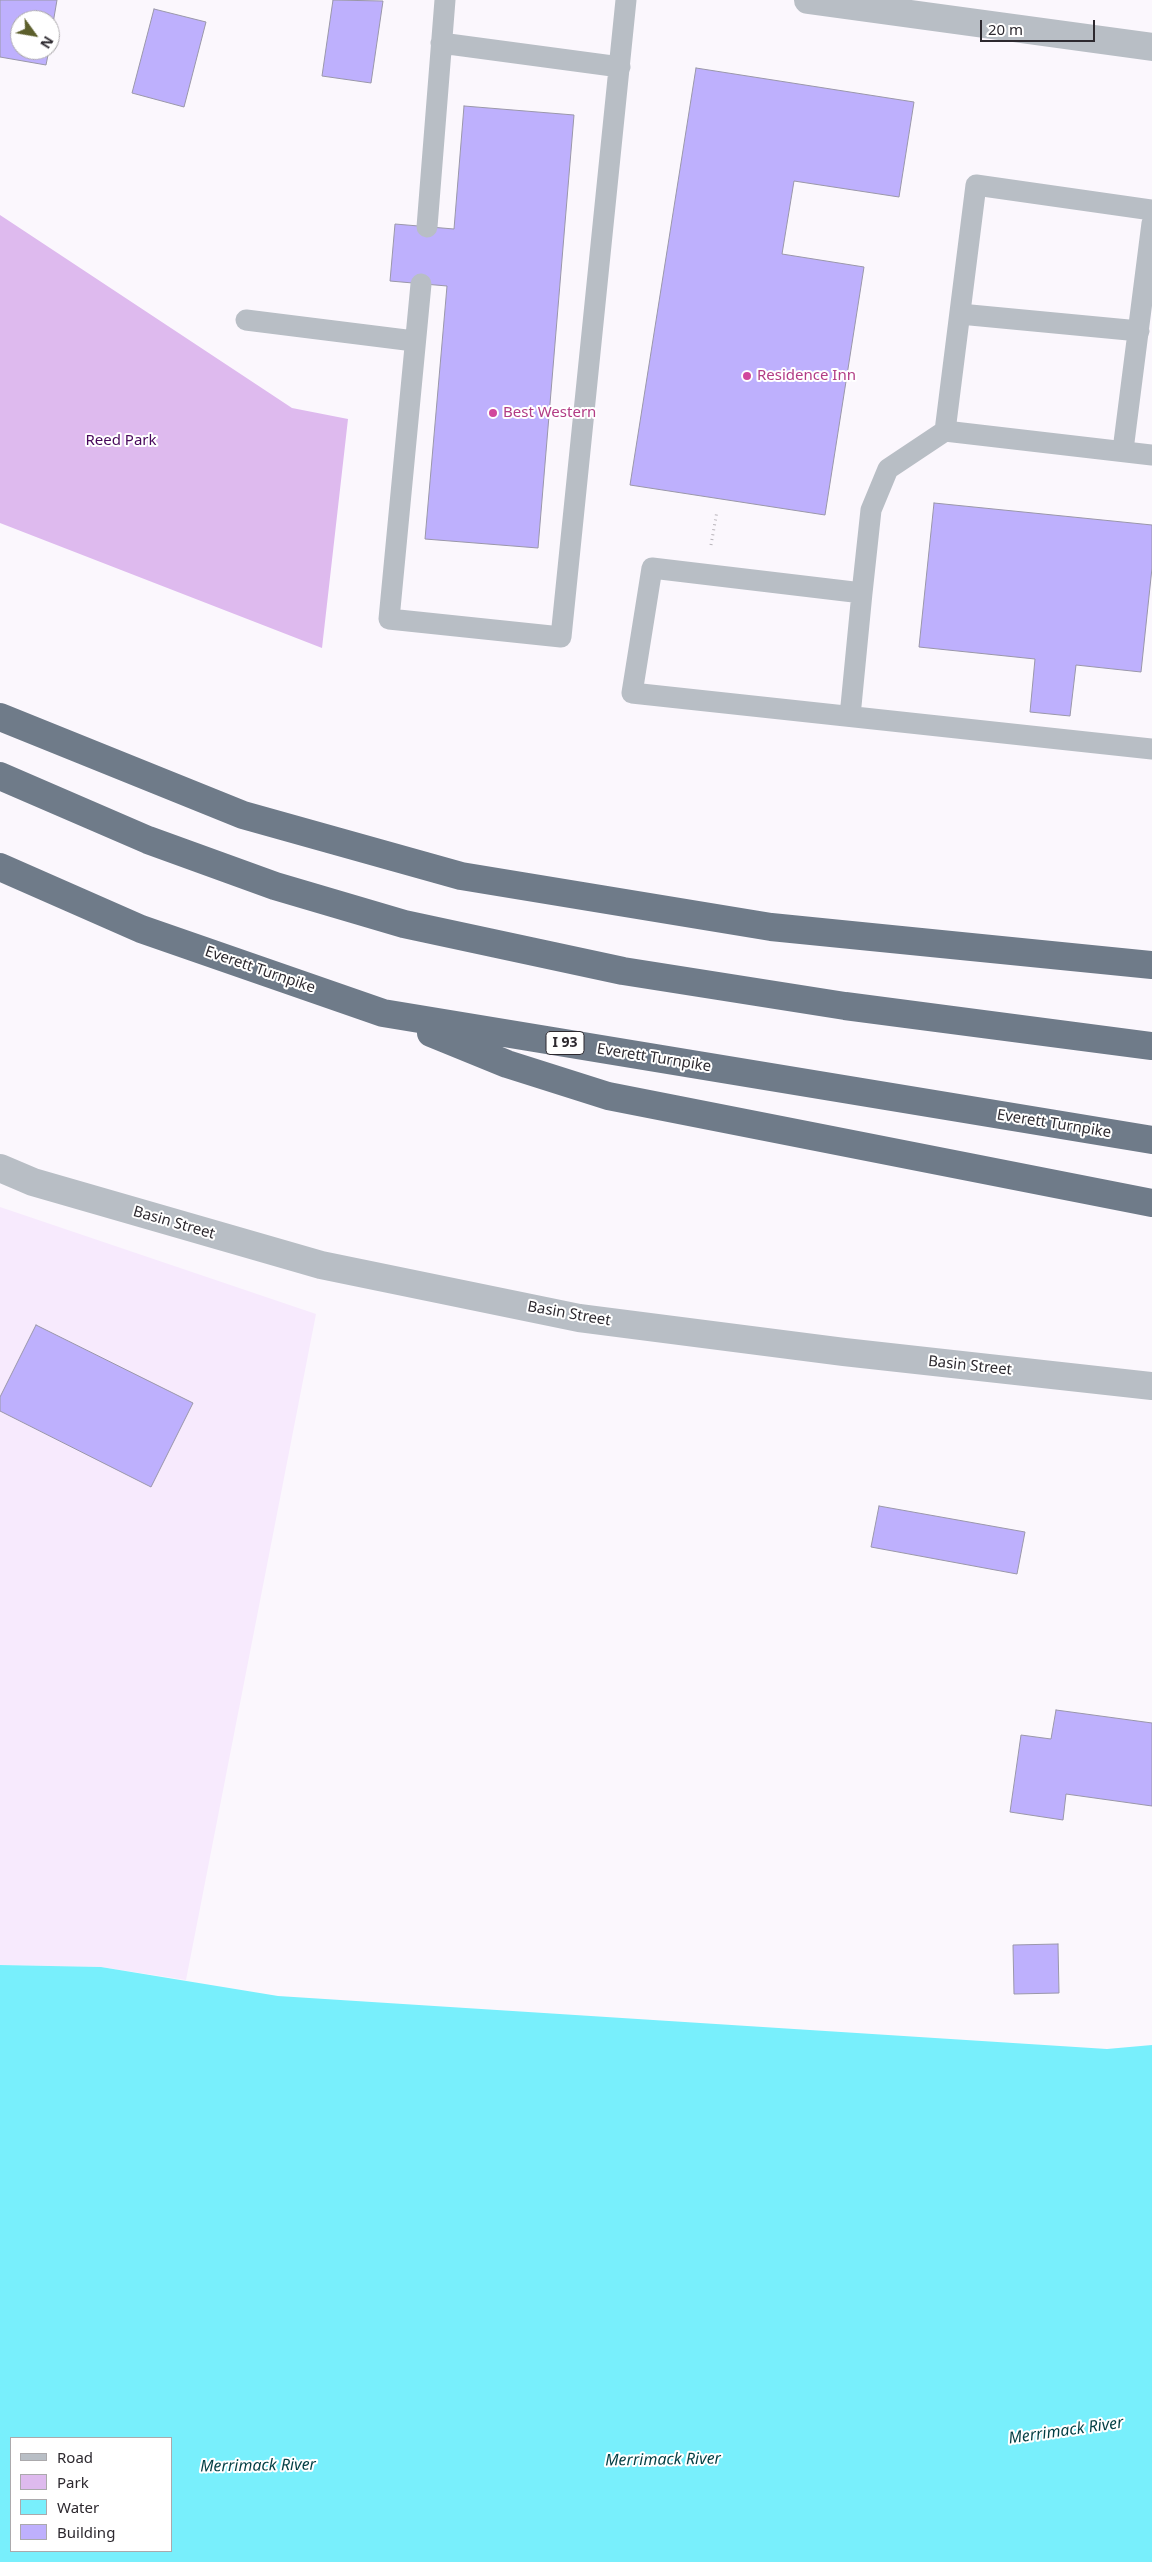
<!DOCTYPE html>
<style>
body{margin:0}
#map{position:relative;width:1152px;height:2562px;overflow:hidden;background:#fbf7fd;font-family:"Noto Sans",sans-serif}
canvas{display:block}
.legend{position:absolute;left:10px;top:2437px;width:162px;height:115px;box-sizing:border-box;background:#fff;border:1px solid #aba9ac;margin:0;padding:6px 9px;list-style:none;font-size:15px;color:#2d292f}
.legend li{display:flex;align-items:center;gap:10px;height:25px}
.legend b{width:25px;border:1px solid #aba9ac}
.north{position:absolute;left:10px;top:10px;width:50px;height:50px;box-sizing:border-box;background:#fff;border:1px solid #aba9ac;border-radius:50%;rotate:122deg;font-size:14px;font-weight:700;line-height:20px;text-align:center;color:#2d292f}
.north::after{content:'';display:block;margin:auto;width:18px;height:22px;background:#5c5f2c;clip-path:polygon(50% 0,100% 100%,50% 72%,0 100%)}
.scale{position:absolute;left:980px;top:20px;width:115px;height:22px;box-sizing:border-box;border:2px solid #2d292f;border-top:0;padding-left:6px;font-size:15px;line-height:18px;white-space:nowrap;color:#2d292f;-webkit-text-stroke:4px #fff;paint-order:stroke}
</style>
<div id="map">
<canvas width="1152" height="2562"></canvas>
<ul class="legend">
<li><b style="height:6px;background:#b8bec5"></b>Road</li>
<li><b style="height:14px;background:#debaee"></b>Park</li>
<li><b style="height:14px;background:#78effc"></b>Water</li>
<li><b style="height:14px;background:#beb0fd"></b>Building</li>
</ul>
<div class="north">N</div>
<div class="scale">20 m</div>
</div>
<script>
const c = document.querySelector('canvas').getContext('2d');
c.lineJoin = 'round';
function fillPath(path, color) { c.fillStyle = color; c.fill(path, 'evenodd'); }
const poly = rows => new Path2D(rows.map(r => 'M' + r).join(''));
function trace(path, color, width, dash) { c.strokeStyle = color; c.lineWidth = width; c.lineCap = dash ? 'butt' : 'round'; c.setLineDash(dash || []); c.stroke(path); }
function drawText(font, color, halo, rows, align = 'center') {
  c.font = font + ' "Noto Sans",sans-serif'; c.lineWidth = 4; c.setLineDash([]); c.textBaseline = 'middle'; c.strokeStyle = halo; c.fillStyle = color; for (const [text, x, y, turn = 0] of rows) {
    c.save(); c.translate(x, y); c.rotate((+turn || 0) * Math.PI / 180); c.textAlign = isNaN(turn) ? turn : align; if (halo) c.strokeText(text, 0, 0); c.fillText(text, 0, 0); c.restore();
  }
}
fillPath(poly([
 [0,1207,316,1314,186,1980,101,1967,0,1965]
]), '#f7eafd');
fillPath(poly([
 [0,215,292,408,348,419,322,648,0,523]
]), '#debaee');
fillPath(poly([
 [0,1965,101,1967,278,1996,1107,2049,1152,2045,1152,2562,0,2562],
 [11,2438,171,2438,171,2551,11,2551]
]), '#78effc');
const building = poly([
 [0,0,57,0,50,41,50,20,20,20,20,50,49,50,46,65,0,57,0,0],
 [333,0,383,1,371,83,322,76,333,0],
 [154,9,206,22,184,107,132,93,154,9],
 [696,68,914,102,899,197,794,181,782,254,864,267,825,515,630,485,696,68],
 [464,106,574,115,538,548,425,539,447,286,390,281,395,224,454,229,464,106],
 [934,503,1152,525,1152,568,1141,672,1076,665,1070,716,1030,712,1035,659,919,647,934,503],
 [36,1325,193,1403,151,1487,0,1411,0,1397,36,1325],
 [879,1506,1025,1532,1017,1574,871,1547,879,1506],
 [1056,1710,1152,1723,1152,1806,1066,1794,1063,1820,1010,1812,1021,1735,1051,1739,1056,1710],
 [1058,1944,1059,1993,1014,1994,1013,1945,1058,1944]
]);
fillPath(building, '#beb0fd');
trace(building, '#9a97a9', 1);
trace(poly([
 [711,545,717,511]
]), '#b9b5bb', 3, [1, 4]);
trace(poly([
 [441,43,620,67],
 [427,227,445,0],
 [421,284,389,619,561,637,626,0],
 [960,314,1139,331],
 [246,320,414,341],
 [945,431,976,185,1152,210],
 [1123,450,1152,223],
 [1152,455,945,431,888,469,871,510,862,593,652,568,632,693,1152,749],
 [850,716,862,593]
]), '#b8bec5', 21);
trace(poly([
 [808,0,1152,47],
 [0,1168,33,1182,321,1265,579,1318,844,1352,1152,1386]
]), '#b8bec5', 28);
trace(poly([
 [0,717,243,815,461,876,771,927,1152,965],
 [0,776,148,840,275,886,404,924,623,971,845,1006,1152,1046],
 [0,867,141,929,383,1013,1152,1140],
 [431,1033,507,1064,608,1096,1152,1203]
]), '#6f7b89', 28);
for (const [x, y, r, color] of [
 [747,376,5,"#d1479c"],
 [493,413,5,"#d1479c"]
]) { const dot = new Path2D(); dot.arc(x, y, r, 0, 2 * Math.PI); c.fillStyle = color; c.fill(dot); trace(dot, '#fff', 2); }
for (const [x, y, w] of [
 [565,1043,38]
]) { const box = new Path2D(); box.roundRect(x - w / 2, y - 11.5, w, 23, 4); c.fillStyle = '#fff'; c.fill(box); trace(box, '#2d292f', 1); }
drawText('bold 14px', '#2d292f', null, [
 ["I 93",565,1043]
]);
drawText('15px', '#b23c85', '#fff', [
 ["Residence Inn",757,376],
 ["Best Western",503,413]
], 'left');
drawText('15px', '#48085c', '#fff', [
 ["Reed Park",121,441]
]);
drawText('15px', '#2d292f', '#fff', [
 ["Everett Turnpike",260,970,19],
 ["Everett Turnpike",654,1058,9],
 ["Everett Turnpike",1054,1124,9],
 ["Basin Street",174,1223,16],
 ["Basin Street",569,1314,10],
 ["Basin Street",970,1366,6]
]);
drawText('italic 16px', '#033f44', '#fff', [
 ["Merrimack River",1066,2431,-8],
 ["Merrimack River",663,2460,-1],
 ["Merrimack River",258,2466,-1]
]);
</script>
